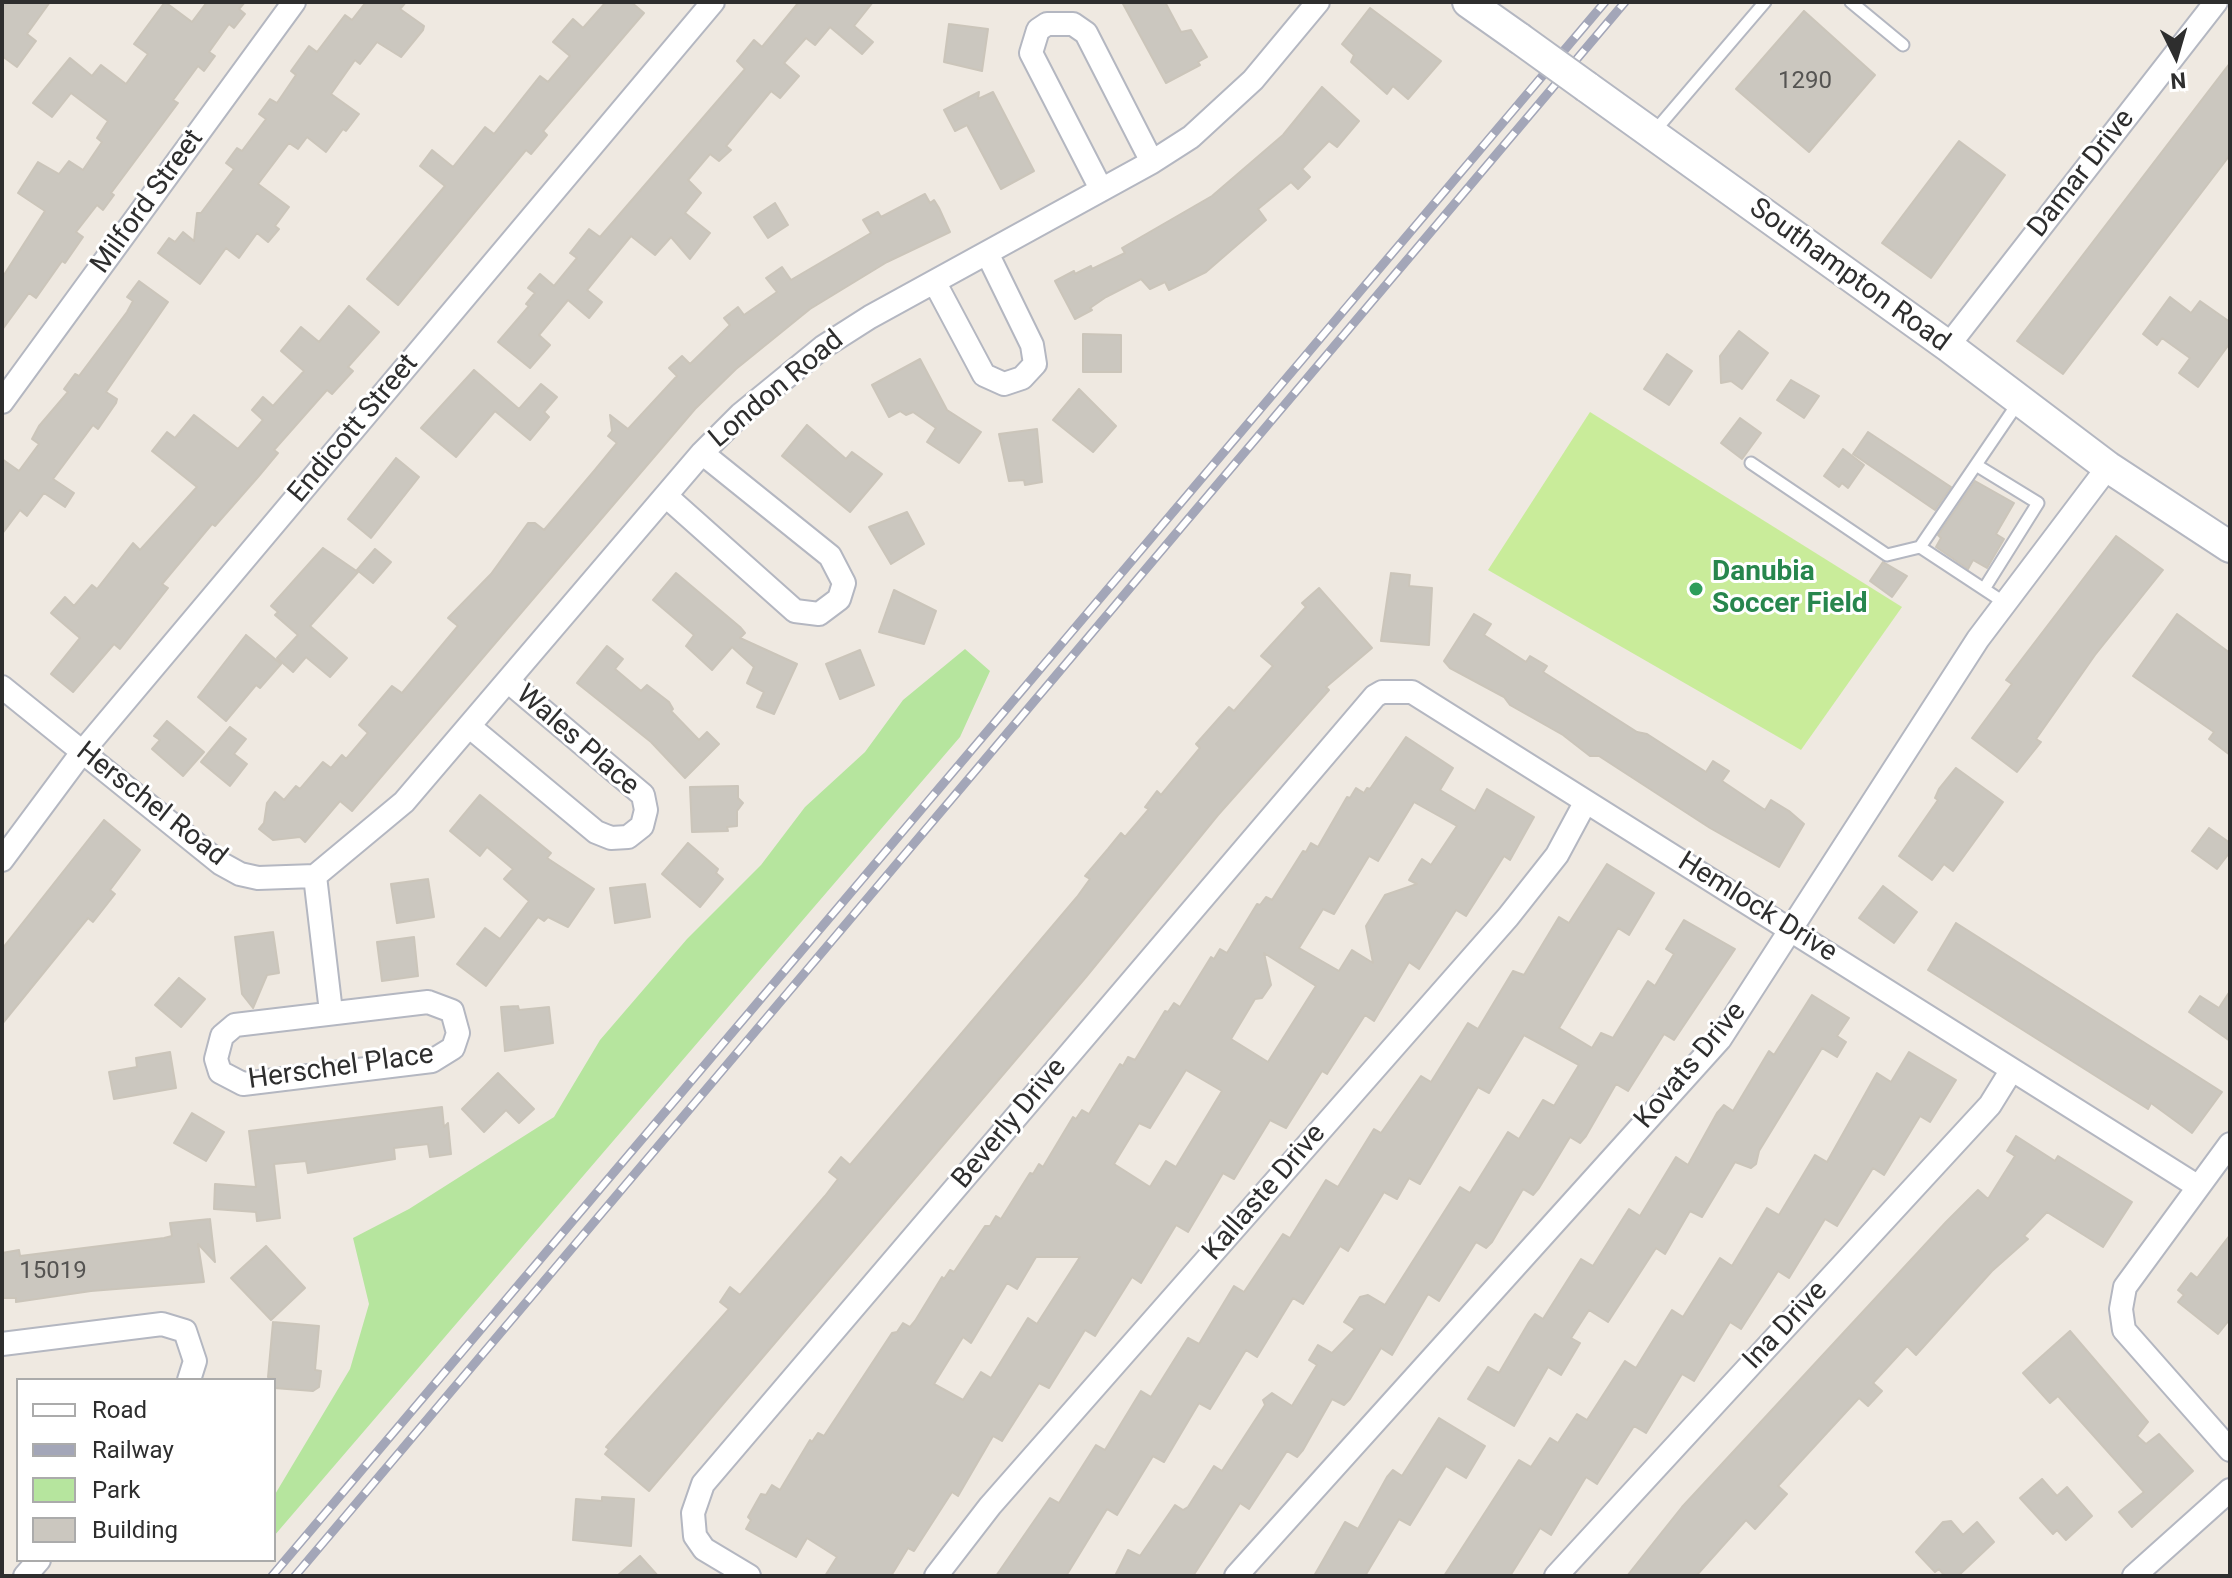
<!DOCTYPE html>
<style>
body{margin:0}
#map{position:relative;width:2232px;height:1578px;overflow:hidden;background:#efe9e1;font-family:Roboto,sans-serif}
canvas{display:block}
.frame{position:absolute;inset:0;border:4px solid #2e2e2e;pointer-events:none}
.legend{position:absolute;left:16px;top:1378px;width:260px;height:184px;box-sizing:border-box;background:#fff;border:2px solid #ababab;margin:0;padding:10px 14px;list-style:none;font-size:24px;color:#2e2e2e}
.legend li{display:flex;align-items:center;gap:16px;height:40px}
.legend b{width:40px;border:2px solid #ababab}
.north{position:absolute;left:2136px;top:16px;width:80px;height:80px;-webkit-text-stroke:6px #fff;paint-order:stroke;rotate:175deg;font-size:22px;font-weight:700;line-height:32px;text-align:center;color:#2e2e2e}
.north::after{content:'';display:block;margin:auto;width:28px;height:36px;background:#2e2e2e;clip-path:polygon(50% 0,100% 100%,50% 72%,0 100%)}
</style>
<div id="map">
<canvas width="2232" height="1578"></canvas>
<div class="frame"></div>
<ul class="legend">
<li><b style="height:10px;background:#fff"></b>Road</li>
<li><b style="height:10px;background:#a3a6b8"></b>Railway</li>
<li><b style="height:22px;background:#b6e59e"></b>Park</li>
<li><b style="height:22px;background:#cbc7bf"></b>Building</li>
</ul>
<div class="north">N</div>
</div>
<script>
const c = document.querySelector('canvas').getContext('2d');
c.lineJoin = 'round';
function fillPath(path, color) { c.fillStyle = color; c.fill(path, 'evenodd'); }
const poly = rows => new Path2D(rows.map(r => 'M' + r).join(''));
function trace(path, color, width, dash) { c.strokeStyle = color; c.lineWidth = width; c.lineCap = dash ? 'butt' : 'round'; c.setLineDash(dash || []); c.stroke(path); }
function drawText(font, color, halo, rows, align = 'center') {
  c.font = font + ' Roboto,sans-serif'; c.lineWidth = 6; c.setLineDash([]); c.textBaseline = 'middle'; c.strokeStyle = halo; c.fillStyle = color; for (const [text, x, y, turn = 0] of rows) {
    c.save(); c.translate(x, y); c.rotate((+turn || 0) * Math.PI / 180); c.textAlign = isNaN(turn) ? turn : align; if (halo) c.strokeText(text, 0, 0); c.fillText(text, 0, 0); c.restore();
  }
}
fillPath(poly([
 [965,649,990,671,960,737,274,1536,274,1496,350,1369,369,1304,353,1238,409,1209,554,1117,600,1040,687,939,761,865,805,807,865,752,903,700]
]), '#b6e59e');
fillPath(poly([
 [1590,412,1902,607,1801,750,1488,570]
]), '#c9ec9a');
const building = poly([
 [2,2,50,2,27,34,36,41,17,67,2,56,2,2],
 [165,2,192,22,207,2,245,2,239,9,245,14,234,28,229,24,209,52,215,56,204,71,198,66,173,100,178,103,111,193,114,195,103,210,97,205,76,232,83,237,65,263,62,261,36,298,29,293,2,330,2,278,45,211,18,193,38,162,59,174,69,161,83,170,102,142,97,138,108,121,71,93,52,117,33,103,70,58,92,76,101,65,126,84,148,54,134,44,165,2],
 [366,2,406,2,400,9,424,26,423,30,401,57,377,42,360,64,355,60,331,94,359,114,346,131,343,129,326,152,307,137,298,149,289,143,258,184,289,207,275,226,279,229,268,242,257,233,239,258,226,248,200,284,158,253,169,238,175,242,183,232,194,241,197,213,201,213,234,169,226,163,237,148,242,151,266,119,259,114,270,99,277,103,296,75,291,71,309,46,317,52,345,15,352,20,366,2],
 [606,2,631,2,644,13,543,131,547,135,531,154,526,150,398,305,367,279,445,186,420,166,432,150,453,167,485,127,494,134,540,76,548,82,570,56,553,42,573,19,583,28,606,2],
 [799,2,873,2,854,26,873,42,862,54,830,27,815,45,806,38,784,63,799,76,780,98,771,91,726,146,731,150,719,161,710,154,688,180,701,193,685,213,710,233,690,259,671,237,655,255,631,236,587,290,602,302,589,318,568,300,539,335,550,345,530,368,498,342,529,306,526,304,535,293,528,288,540,274,554,286,577,258,570,253,589,229,600,237,745,69,737,61,754,40,762,47,799,2],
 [1122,2,1165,2,1181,32,1191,30,1207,57,1198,62,1200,65,1166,83,1122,2],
 [1370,8,1441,61,1408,99,1393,86,1387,94,1351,62,1354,55,1342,44,1370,8],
 [1804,11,1875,75,1809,152,1736,89,1804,11],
 [949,24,988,29,982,71,944,62,949,24],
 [2230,63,2230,155,2063,374,2017,341,2230,63],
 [1322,87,1359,121,1337,147,1329,141,1302,169,1310,177,1298,189,1291,182,1258,209,1266,220,1206,272,1169,290,1165,282,1150,289,1141,279,1106,297,1090,308,1092,310,1075,319,1055,281,1074,271,1075,274,1091,266,1092,269,1125,253,1122,248,1212,196,1283,135,1322,87],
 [979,92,978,99,993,92,1034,171,1001,189,967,125,955,131,944,110,979,92],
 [1959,141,2005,175,1931,278,1882,243,1959,141],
 [925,194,930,203,934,200,939,208,950,232,887,262,810,309,736,369,695,409,352,811,340,801,305,842,300,837,273,840,259,829,264,823,267,803,275,792,284,800,296,786,300,789,323,762,331,768,342,755,346,759,368,733,359,725,392,686,402,693,458,626,448,618,491,574,528,523,535,523,544,530,594,471,617,443,608,436,612,431,610,415,628,429,677,376,669,368,682,356,690,364,730,325,724,318,738,307,744,315,777,292,766,278,782,267,791,280,871,233,863,220,878,212,881,217,925,194],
 [775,203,788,225,768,238,754,217,775,203],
 [139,281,168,302,106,392,117,399,116,403,98,429,93,425,53,479,74,493,65,507,44,493,27,516,20,510,2,534,2,459,19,471,39,444,32,439,39,426,68,392,64,389,75,374,79,376,127,312,133,301,127,297,139,281],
 [2170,297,2191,313,2200,301,2230,322,2230,343,2198,387,2179,373,2190,358,2162,338,2157,345,2143,334,2170,297],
 [349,306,379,332,348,367,353,371,332,394,327,390,274,450,278,453,258,477,215,526,212,524,162,584,168,588,120,649,114,644,73,692,51,674,80,638,51,613,65,597,74,606,92,585,97,589,133,543,140,550,197,487,152,451,167,432,175,438,194,415,238,449,263,420,252,410,263,397,273,406,304,371,281,351,301,327,319,342,349,306],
 [1739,331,1768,353,1742,389,1731,381,1721,383,1720,356,1739,331],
 [1083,334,1121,335,1121,372,1083,372,1083,334],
 [1667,354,1692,371,1669,405,1644,389,1667,354],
 [920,359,947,410,981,432,959,463,927,442,936,428,913,412,906,415,900,411,889,417,872,385,920,359],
 [474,370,519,409,541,384,557,397,544,412,549,417,530,440,495,411,456,457,421,428,474,370],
 [1791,380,1819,396,1804,418,1777,400,1791,380],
 [1079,389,1116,426,1093,452,1053,420,1079,389],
 [1740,418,1761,433,1742,459,1721,443,1740,418],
 [807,425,846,459,852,452,882,474,850,512,782,456,807,425],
 [1037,429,1042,482,1025,485,1024,480,1009,481,999,434,1037,429],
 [1868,432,1951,487,1935,510,1853,454,1868,432],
 [1843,449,1864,465,1848,488,1842,483,1839,487,1824,476,1843,449],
 [396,458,419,477,371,538,348,519,396,458],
 [1975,481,2014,503,1996,534,2004,539,1987,568,1973,560,1968,569,1936,547,1941,538,1938,535,1975,481],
 [907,512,924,544,891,564,869,527,907,512],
 [2116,536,2163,570,2095,655,2036,739,2041,742,2017,772,1972,738,2012,684,2006,680,2116,536],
 [323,548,358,572,310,626,347,658,330,677,306,657,293,672,277,658,298,635,275,615,278,612,271,606,323,548],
 [375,549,391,562,373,583,357,570,375,549],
 [1883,562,1907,576,1892,597,1870,581,1883,562],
 [676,573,740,627,745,633,740,638,797,664,774,714,757,707,764,692,747,683,754,667,732,647,712,670,686,646,694,635,653,600,676,573],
 [1391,573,1410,575,1409,586,1432,588,1429,645,1381,641,1391,573],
 [1319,588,1372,648,1326,687,1329,690,1218,815,1086,977,649,1491,605,1454,609,1449,606,1447,729,1309,720,1302,730,1287,740,1295,825,1196,838,1179,829,1172,841,1157,850,1165,1077,897,1090,879,1085,876,1108,849,1121,833,1125,837,1149,809,1145,807,1157,791,1161,795,1200,748,1196,744,1229,707,1234,711,1273,666,1261,656,1306,607,1302,603,1319,588],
 [894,590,936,611,924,644,879,632,894,590],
 [1474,614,1491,624,1484,635,1526,662,1530,656,1547,666,1543,672,1637,732,1647,734,1706,772,1713,761,1729,771,1722,781,1765,810,1771,800,1789,811,1804,824,1779,867,1710,828,1599,756,1590,756,1563,735,1510,705,1504,697,1450,668,1444,661,1474,614],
 [2177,614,2230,653,2230,755,2209,739,2214,732,2133,676,2177,614],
 [246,635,281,664,260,688,256,685,226,721,198,697,246,635],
 [607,646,623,659,615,669,641,691,647,685,669,702,673,709,671,711,699,740,707,732,719,744,685,778,651,742,577,683,607,646],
 [860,650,874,685,840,699,826,664,860,650],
 [167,721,204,752,183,776,152,749,160,740,154,736,167,721],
 [230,727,246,739,234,754,247,764,230,786,201,762,230,727],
 [1406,737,1453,768,1440,790,1475,811,1487,789,1534,817,1510,860,1504,856,1466,916,1456,910,1419,969,1409,962,1374,1021,1365,1015,1327,1074,1322,1071,1286,1128,1270,1120,1234,1179,1223,1173,1188,1232,1176,1225,1141,1283,1132,1277,1095,1336,1085,1330,1049,1388,1039,1383,1002,1441,993,1436,958,1496,952,1492,914,1551,908,1548,891,1576,825,1576,837,1557,807,1538,796,1557,746,1529,751,1520,748,1517,761,1494,766,1495,772,1485,780,1490,810,1440,812,1442,818,1433,824,1436,892,1333,897,1332,903,1323,910,1327,915,1321,942,1277,944,1279,950,1270,954,1272,985,1226,990,1226,996,1216,1001,1219,1030,1173,1033,1174,1039,1164,1043,1167,1073,1117,1076,1119,1082,1110,1089,1114,1120,1064,1123,1066,1128,1057,1135,1060,1165,1011,1168,1012,1174,1003,1180,1007,1211,957,1214,959,1220,949,1227,953,1257,904,1260,905,1266,897,1272,900,1303,851,1306,852,1311,843,1318,847,1347,797,1350,798,1356,788,1364,793,1367,788,1370,789,1406,737],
 [1414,802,1457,826,1431,865,1422,859,1409,880,1417,884,1385,895,1366,926,1373,963,1352,950,1339,971,1299,948,1323,909,1334,914,1369,856,1378,861,1414,802],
 [1264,953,1316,986,1268,1062,1231,1039,1255,999,1262,998,1271,985,1264,953],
 [1186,1070,1222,1091,1176,1167,1166,1161,1150,1187,1114,1164,1139,1123,1150,1128,1186,1070],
 [1036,1257,1080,1257,1037,1324,1028,1318,991,1378,981,1372,963,1400,934,1384,963,1337,971,1343,1007,1283,1017,1289,1036,1257],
 [1956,768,2003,802,1953,871,1944,864,1932,880,1899,856,1938,800,1935,798,1939,789,1956,768],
 [738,786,738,798,743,803,737,811,737,826,727,827,728,831,692,832,690,787,738,786],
 [480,795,551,853,547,858,594,889,568,927,548,917,544,921,538,917,486,986,457,964,485,928,500,939,529,901,504,879,513,869,487,847,480,856,450,831,480,795],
 [104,820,140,850,110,890,115,894,93,922,88,918,2,1024,2,949,104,820],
 [2209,828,2230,843,2230,852,2217,869,2192,851,2209,828],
 [688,843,718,869,716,873,723,879,700,907,662,874,688,843],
 [1607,864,1654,893,1629,935,1618,928,1559,1028,1592,1048,1601,1033,1613,1038,1648,981,1655,986,1674,954,1666,949,1684,920,1735,949,1674,1040,1664,1034,1628,1091,1616,1084,1586,1136,1580,1143,1570,1137,1539,1188,1533,1195,1523,1189,1492,1242,1486,1248,1476,1242,1439,1301,1428,1294,1392,1355,1381,1348,1350,1399,1344,1405,1332,1399,1303,1450,1297,1457,1287,1451,1249,1509,1240,1503,1193,1576,1115,1576,1128,1550,1140,1556,1175,1505,1183,1510,1188,1507,1214,1466,1222,1471,1265,1405,1263,1400,1272,1393,1292,1406,1317,1365,1309,1360,1318,1345,1332,1353,1355,1329,1344,1322,1360,1297,1368,1295,1385,1305,1460,1187,1470,1193,1508,1132,1519,1139,1543,1100,1554,1106,1579,1065,1524,1035,1489,1093,1478,1087,1420,1184,1409,1178,1397,1199,1384,1192,1348,1251,1340,1246,1303,1304,1293,1298,1257,1357,1246,1350,1210,1409,1199,1403,1164,1462,1153,1456,1117,1515,1107,1509,1066,1576,996,1576,1050,1498,1059,1503,1096,1445,1105,1450,1141,1391,1151,1397,1188,1338,1199,1344,1234,1286,1244,1292,1283,1234,1290,1238,1326,1180,1338,1187,1374,1129,1381,1133,1421,1076,1431,1082,1468,1023,1478,1029,1513,971,1524,975,1559,917,1569,923,1607,864],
 [428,879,434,917,397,923,391,884,428,879],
 [645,884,650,917,615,923,610,888,645,884],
 [1883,886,1917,912,1894,943,1859,918,1883,886],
 [1956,923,2222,1092,2192,1133,2151,1103,2148,1109,1928,970,1956,923],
 [273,932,279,973,267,975,253,1008,242,994,235,937,273,932],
 [414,937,418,976,382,981,377,942,414,937],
 [179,978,205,999,181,1027,155,1005,179,978],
 [2230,991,2230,1041,2189,1012,2200,996,2219,1008,2230,991],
 [1812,995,1849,1018,1837,1036,1846,1042,1837,1057,1822,1048,1759,1151,1756,1164,1751,1168,1735,1162,1702,1217,1690,1211,1665,1254,1656,1248,1608,1322,1589,1310,1571,1338,1580,1343,1561,1375,1548,1367,1514,1426,1468,1399,1488,1367,1499,1373,1529,1322,1535,1314,1543,1319,1581,1259,1593,1266,1629,1209,1640,1216,1676,1157,1688,1165,1717,1113,1724,1105,1733,1111,1769,1051,1774,1055,1812,995],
 [518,1006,519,1010,549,1007,553,1043,505,1051,501,1007,518,1006],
 [170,1052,176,1088,114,1099,109,1072,137,1067,136,1058,170,1052],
 [1909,1052,1956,1080,1930,1122,1920,1116,1884,1175,1873,1168,1837,1226,1825,1219,1789,1278,1778,1271,1741,1329,1730,1322,1694,1381,1682,1374,1646,1433,1634,1426,1597,1484,1586,1477,1551,1535,1540,1528,1510,1576,1444,1576,1519,1460,1531,1467,1550,1438,1558,1443,1577,1414,1587,1420,1625,1361,1636,1368,1672,1310,1683,1317,1720,1258,1732,1266,1767,1208,1779,1215,1815,1155,1827,1162,1877,1073,1891,1082,1909,1052],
 [498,1073,534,1109,519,1123,506,1110,484,1132,462,1109,498,1073],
 [442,1107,444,1127,448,1123,451,1154,430,1157,428,1144,394,1148,395,1159,308,1173,306,1161,274,1164,280,1218,257,1221,256,1212,214,1209,215,1184,256,1187,249,1131,442,1107],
 [192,1113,224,1132,206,1161,174,1143,192,1113],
 [2016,1136,2055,1161,2058,1156,2132,1202,2103,1247,2047,1212,2024,1236,2028,1239,1992,1271,1916,1355,1907,1346,1873,1383,1882,1391,1868,1406,1859,1398,1778,1486,1787,1494,1755,1529,1746,1520,1696,1576,1627,1576,1682,1507,1946,1222,1978,1190,1988,1199,2015,1156,2007,1151,2016,1136],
 [210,1219,215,1262,198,1244,204,1282,91,1291,16,1302,16,1298,2,1298,2,1253,19,1250,20,1256,164,1238,172,1236,170,1223,210,1219],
 [2230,1235,2230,1319,2218,1334,2178,1302,2184,1295,2178,1290,2191,1273,2197,1278,2230,1235],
 [266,1246,305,1288,271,1320,231,1278,266,1246],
 [273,1322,319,1326,315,1370,321,1371,319,1387,313,1391,274,1388,274,1378,268,1377,273,1322],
 [2070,1331,2148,1422,2137,1436,2146,1444,2159,1434,2193,1471,2132,1527,2119,1512,2144,1492,2058,1396,2050,1403,2023,1373,2070,1331],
 [1439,1418,1485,1446,1466,1478,1446,1466,1410,1525,1399,1519,1365,1576,1314,1576,1345,1522,1358,1529,1387,1477,1393,1470,1402,1476,1439,1418],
 [2042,1479,2057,1496,2067,1487,2092,1516,2066,1540,2057,1530,2053,1534,2020,1498,2042,1479],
 [602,1497,634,1499,631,1546,573,1540,576,1499,602,1501,602,1497],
 [1951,1521,1963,1535,1977,1522,1994,1542,1958,1576,1945,1576,1939,1569,1935,1572,1916,1552,1943,1522,1951,1521],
 [640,1556,658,1576,617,1576,640,1556]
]);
fillPath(building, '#cbc7bf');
trace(building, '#cbc5ba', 2);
const lane = poly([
 [1851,2,1903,45],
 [1653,133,1765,2],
 [1751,463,1887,555,1920,547],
 [1976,465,2038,503,1984,589],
 [2005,603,1920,547,2018,403]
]);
const street = poly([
 [1101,189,1031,53,1038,30,1047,24,1073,24,1086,33,1152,162],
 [935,283,984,375,1004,384,1022,378,1035,364,1032,345,987,253],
 [1948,346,2216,2],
 [2,402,294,2],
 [666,496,795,611,819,614,839,599,844,583,830,556,702,453],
 [2,687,220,863,240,874,258,878,315,876],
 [470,727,596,832,611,838,628,837,642,826,646,810,643,795,509,682],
 [2,860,83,751,713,2],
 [315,876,404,802,702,453,741,414,823,347,870,317,1152,162,1191,137,1253,80,1318,2],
 [315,876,331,1012],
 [428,1002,452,1011,458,1033,453,1048,432,1061,243,1084,220,1072,216,1059,222,1036,235,1025,428,1002],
 [2230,1144,2125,1287,2121,1309,2124,1330,2230,1450],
 [2,1344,162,1324,185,1331,195,1361,189,1380],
 [25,1576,39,1560],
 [749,1576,704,1549,695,1536,693,1513,703,1484,1375,696,1382,692,1412,692,2197,1186],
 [936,1576,990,1506,1508,917,1557,855,1585,803],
 [1236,1576,1720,1039,1978,639,2108,467],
 [1556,1576,1990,1105,2011,1071],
 [2134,1576,2230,1490]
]);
const secondary = poly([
 [1468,2,1519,38],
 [1587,87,1948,346,2108,467,2230,547]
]);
trace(lane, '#b4b7c1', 15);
trace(street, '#b4b7c1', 26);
trace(secondary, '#b4b7c1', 34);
trace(lane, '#fff', 11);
trace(street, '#fff', 22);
trace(secondary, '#fff', 30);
const rail = poly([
 [272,1576,1605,2],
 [295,1576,1625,2]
]);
trace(rail, '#a3a6b8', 9);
trace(rail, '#fff', 6, [18]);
const secondaryBridge = poly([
 [1519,38,1587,87]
]);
trace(secondaryBridge, '#b4b7c1', 34, []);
trace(secondaryBridge, '#fff', 30);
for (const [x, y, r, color] of [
 [1696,589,8,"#2e9e5b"]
]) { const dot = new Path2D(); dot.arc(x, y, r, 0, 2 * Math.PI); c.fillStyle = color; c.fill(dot); trace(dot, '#fff', 3); }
drawText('24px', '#555452', null, [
 ["1290",1805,82],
 ["15019",53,1272]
]);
drawText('28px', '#2e2e2e', '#fff', [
 ["Damar Drive",2082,174,-52],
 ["Milford Street",148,202,-54],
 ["Southampton Road",1849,276,36],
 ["London Road",777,390,-40],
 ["Endicott Street",354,429,-50],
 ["Wales Place",577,741,41],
 ["Herschel Road",151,805,38],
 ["Hemlock Drive",1757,908,32],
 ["Kovats Drive",1691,1066,-50],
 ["Herschel Place",341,1068,-8],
 ["Beverly Drive",1010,1124,-50],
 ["Kallaste Drive",1265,1193,-49],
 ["Ina Drive",1786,1326,-47]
]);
drawText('bold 28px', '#27864d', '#fff', [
 ["Danubia",1712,573],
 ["Soccer Field",1712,605]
], 'left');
</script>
